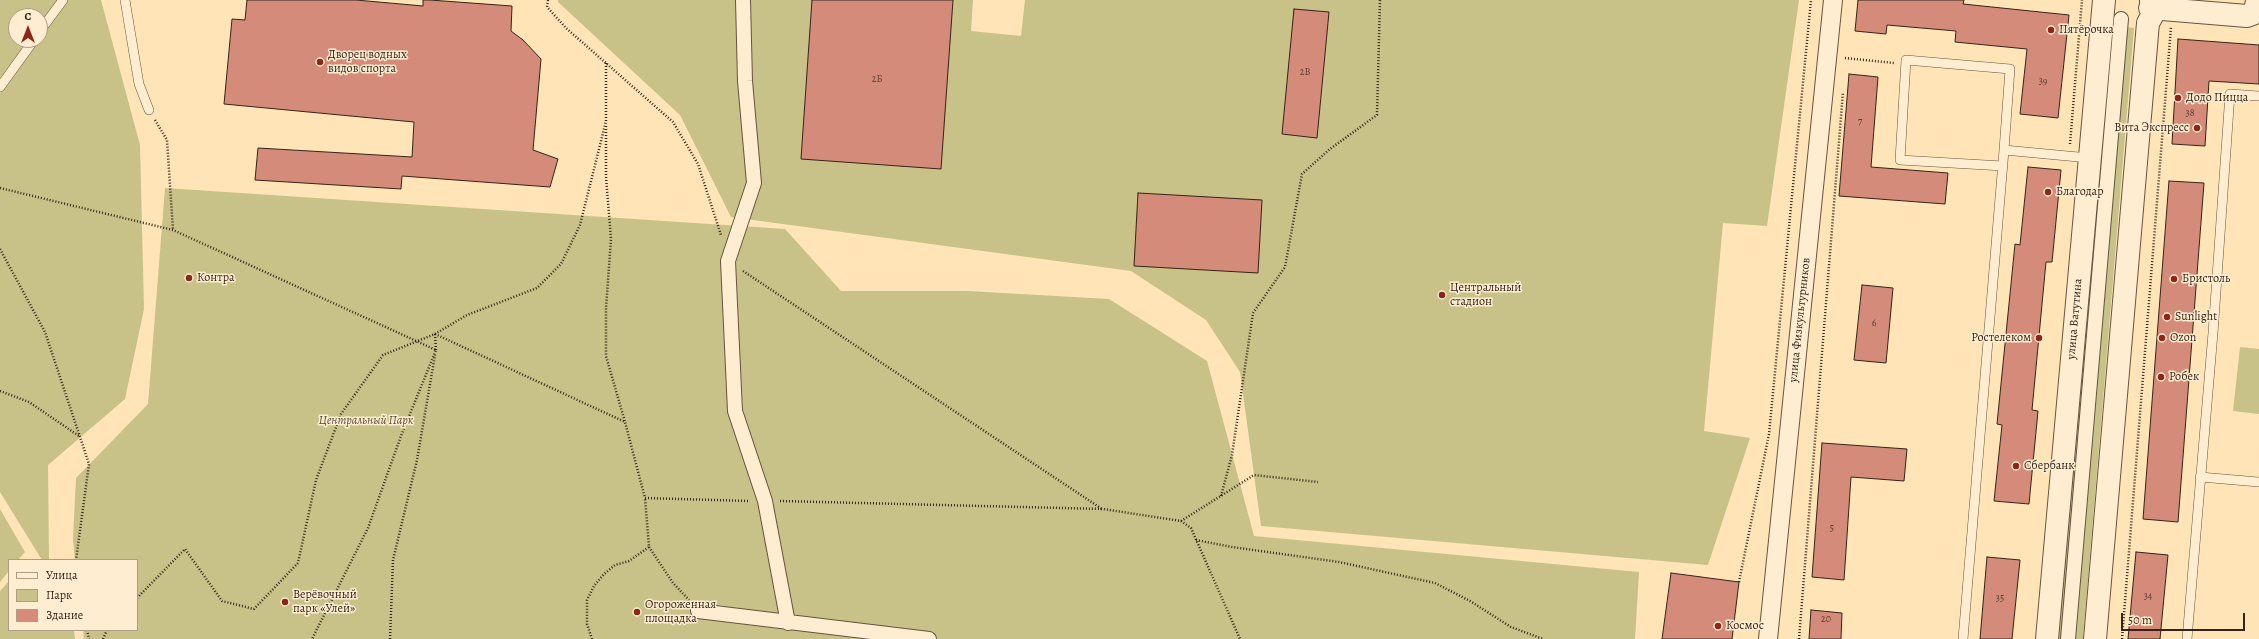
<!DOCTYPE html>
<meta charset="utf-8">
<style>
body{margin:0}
#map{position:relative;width:2259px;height:639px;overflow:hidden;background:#fee4b6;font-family:Alegreya,serif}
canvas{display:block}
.legend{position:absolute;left:8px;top:559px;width:130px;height:72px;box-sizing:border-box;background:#feedd0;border:1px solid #ae9c87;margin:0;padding:5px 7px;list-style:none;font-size:12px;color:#352319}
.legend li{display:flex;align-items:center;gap:8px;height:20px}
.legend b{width:20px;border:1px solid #ae9c87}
.north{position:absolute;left:8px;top:8px;width:40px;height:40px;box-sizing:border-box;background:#feedd0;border:1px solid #ae9c87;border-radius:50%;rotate:0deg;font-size:11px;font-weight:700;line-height:16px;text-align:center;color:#352319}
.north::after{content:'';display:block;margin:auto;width:14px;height:18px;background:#8f2418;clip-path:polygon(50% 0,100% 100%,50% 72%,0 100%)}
.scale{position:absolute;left:2121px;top:613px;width:124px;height:18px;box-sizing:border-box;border:2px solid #352319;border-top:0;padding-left:5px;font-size:12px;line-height:14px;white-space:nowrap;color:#352319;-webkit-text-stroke:3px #feedd0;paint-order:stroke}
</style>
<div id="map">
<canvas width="2259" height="639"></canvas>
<ul class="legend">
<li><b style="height:5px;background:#feedd0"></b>Улица</li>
<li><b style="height:11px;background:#c8c288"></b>Парк</li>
<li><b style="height:11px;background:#d48b79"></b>Здание</li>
</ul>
<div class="north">С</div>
<div class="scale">50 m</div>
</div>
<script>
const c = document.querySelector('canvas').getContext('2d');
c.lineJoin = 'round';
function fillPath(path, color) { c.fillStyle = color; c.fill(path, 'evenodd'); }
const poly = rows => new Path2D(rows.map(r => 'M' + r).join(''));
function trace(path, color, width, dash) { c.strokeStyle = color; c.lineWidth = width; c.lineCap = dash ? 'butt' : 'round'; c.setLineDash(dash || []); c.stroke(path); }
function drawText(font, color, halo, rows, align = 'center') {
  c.font = font + ' Alegreya,serif'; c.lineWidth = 3; c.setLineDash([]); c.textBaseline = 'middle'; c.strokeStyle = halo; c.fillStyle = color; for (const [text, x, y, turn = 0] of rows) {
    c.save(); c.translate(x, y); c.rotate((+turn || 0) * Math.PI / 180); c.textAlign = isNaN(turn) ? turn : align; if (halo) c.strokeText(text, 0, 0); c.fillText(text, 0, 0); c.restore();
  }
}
fillPath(poly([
 [0,0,101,0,140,145,144,309,125,399,48,465,49,560,42,560,0,492],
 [16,16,40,16,40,40,16,40],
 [558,0,973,0,971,31,1021,36,1025,0,1799,0,1767,226,1723,223,1704,431,1750,438,1708,565,1261,526,1240,372,1206,320,1131,271,731,217,680,115,558,2],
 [2110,25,2134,28,2083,639,2052,639],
 [165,188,785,229,841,291,968,291,1109,299,1207,361,1254,536,1639,572,1635,639,84,639,83,630,137,630,137,560,75,560,73,540,76,478,148,404],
 [2240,347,2259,349,2259,414,2233,411],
 [0,509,25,552,18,560,9,560,9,571,0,582],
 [9,581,9,630,74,630,75,639,0,639,0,591]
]), '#c8c288');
const building = poly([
 [247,0,356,0,423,6,423,0,430,0,512,6,511,31,523,40,541,59,533,150,558,159,550,187,402,176,401,189,255,180,258,148,412,157,414,122,224,104,232,19,245,20,247,0],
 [812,0,953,0,941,169,801,159,812,0],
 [1858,0,1964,0,1963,4,2069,15,2058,118,2020,114,2027,49,1955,42,1956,31,1887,25,1886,34,1855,31,1858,0],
 [1294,9,1329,12,1317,138,1282,134,1294,9],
 [2178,39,2259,45,2259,84,2209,81,2205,146,2172,144,2178,39],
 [1849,74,1878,77,1871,167,1948,173,1945,204,1839,196,1849,74],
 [2028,167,2061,170,2052,262,2046,262,2032,410,2038,411,2029,504,1994,501,2002,425,1997,424,2015,244,2020,245,2028,167],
 [2169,181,2204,183,2178,522,2143,519,2169,181],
 [1138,193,1262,200,1258,273,1134,266,1138,193],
 [1862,285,1893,288,1886,363,1854,360,1862,285],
 [1822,443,1907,449,1904,481,1851,477,1844,580,1812,577,1822,443],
 [2136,552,2168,555,2160,639,2128,639,2136,552],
 [1987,557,2020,560,2012,639,1980,639,1987,557],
 [1671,573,1739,582,1732,639,1662,639,1671,573],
 [1811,610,1842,613,1841,639,1809,639,1811,610]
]);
fillPath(building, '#d48b79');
trace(building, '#352319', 1);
const service = poly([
 [125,0,139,84,149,110],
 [40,31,63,0],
 [0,87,34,40],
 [2004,150,2089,158],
 [2200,477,2259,482],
 [1963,639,2004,150,2010,69,1906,60,1900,160,2003,166],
 [2187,639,2213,333,2230,94,2259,96]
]);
const pedestrian = poly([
 [743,0,745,81,754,183,728,261,735,411,765,501,788,623],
 [698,611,929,639],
 [2068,639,2121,19]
]);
const minor = poly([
 [1768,639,1833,0]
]);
const tertiary = poly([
 [2150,8,2247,16,2255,13,2257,0],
 [2047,639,2104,0],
 [2095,639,2148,23,2152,16,2151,0]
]);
trace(service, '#675340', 10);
trace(pedestrian, '#675340', 16);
trace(minor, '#675340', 20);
trace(tertiary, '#675340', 24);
trace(poly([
 [548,0,547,7,566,28,673,122,698,164,721,235],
 [1845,58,1894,63],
 [606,63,606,121],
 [155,120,167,140,173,230],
 [606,126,606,177,611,239,606,308,606,356,625,422],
 [2070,144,2082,0],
 [0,188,173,230,436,350,401,436,368,528,312,639],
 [0,249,45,332,89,464,76,560],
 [743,271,1102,509],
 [435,334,625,422,645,498,749,501],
 [435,334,436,350],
 [0,391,29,402,79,436],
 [1221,496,1232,455,1253,313,1285,267,1302,174,1330,149,1377,115,1380,0],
 [780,501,1103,509,1181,521,1191,528,1240,639],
 [1181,521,1254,475,1318,482],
 [1196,540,1232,547,1339,562,1435,583,1470,601,1511,627,1543,639],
 [649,547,673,583,689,600],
 [1739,582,1769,434,1811,0],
 [137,598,185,549,222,601,254,609,298,563,316,480,341,414,383,355,435,334,467,315,537,288,561,264,580,225,606,121],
 [87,630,89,639],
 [103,639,107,630],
 [390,639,393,560,417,460,435,355],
 [592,639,587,624,587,600,594,586,604,574,615,565,629,561,649,547,645,498],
 [1799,639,1843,92],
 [2122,639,2171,27]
]), '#352319', 2.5, [1, 2]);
trace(service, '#feedd0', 9);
trace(pedestrian, '#feedd0', 14);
trace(minor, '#feedd0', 18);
trace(tertiary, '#feedd0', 22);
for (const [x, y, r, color] of [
 [2051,30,4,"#8f2418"],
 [320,62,4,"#8f2418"],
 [2178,98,4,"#8f2418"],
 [2197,128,4,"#8f2418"],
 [2048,192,4,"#8f2418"],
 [189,278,4,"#8f2418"],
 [2174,279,4,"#8f2418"],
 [1442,295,4,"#8f2418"],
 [2167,317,4,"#8f2418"],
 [2039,338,4,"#8f2418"],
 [2162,338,4,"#8f2418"],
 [2161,377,4,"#8f2418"],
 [2016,466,4,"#8f2418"],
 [285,602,4,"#8f2418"],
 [637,612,4,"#8f2418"],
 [1718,626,4,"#8f2418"]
]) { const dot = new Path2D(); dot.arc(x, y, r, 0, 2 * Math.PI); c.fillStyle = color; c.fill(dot); trace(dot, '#feedd0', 1.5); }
drawText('10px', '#5d3d31', null, [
 ["2В",1305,73],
 ["2Б",877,80],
 ["39",2043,82],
 ["38",2190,114],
 ["7",1860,122],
 ["6",1874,324],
 ["5",1832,529],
 ["34",2148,597],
 ["35",2000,599],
 ["20",1826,620]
]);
drawText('12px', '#352319', '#feedd0', [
 ["Пятёрочка",2059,30],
 ["Дворец водных",328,55],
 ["видов спорта",328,69],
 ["Додо Пицца",2186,98],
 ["Вита Экспресс",2189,128,"right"],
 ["Благодар",2056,192],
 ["Контра",197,278],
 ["Бристоль",2182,279],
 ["Центральный",1450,288],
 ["стадион",1450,302],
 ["Sunlight",2175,317],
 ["Ростелеком",2031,338,"right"],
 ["Ozon",2170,338],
 ["Робек",2169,377],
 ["Сбербанк",2024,466],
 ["Верёвочный",293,595],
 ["парк «Улей»",293,609],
 ["Огороженная",645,605],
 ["площадка",645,619],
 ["Космос",1726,626]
], 'left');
drawText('12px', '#352319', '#feedd0', [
 ["улица Ватутина",2075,319,-85],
 ["улица Физкультурников",1800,320,-84]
]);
drawText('italic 12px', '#5a4b35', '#feedd0', [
 ["Центральный Парк",366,421]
]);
</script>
